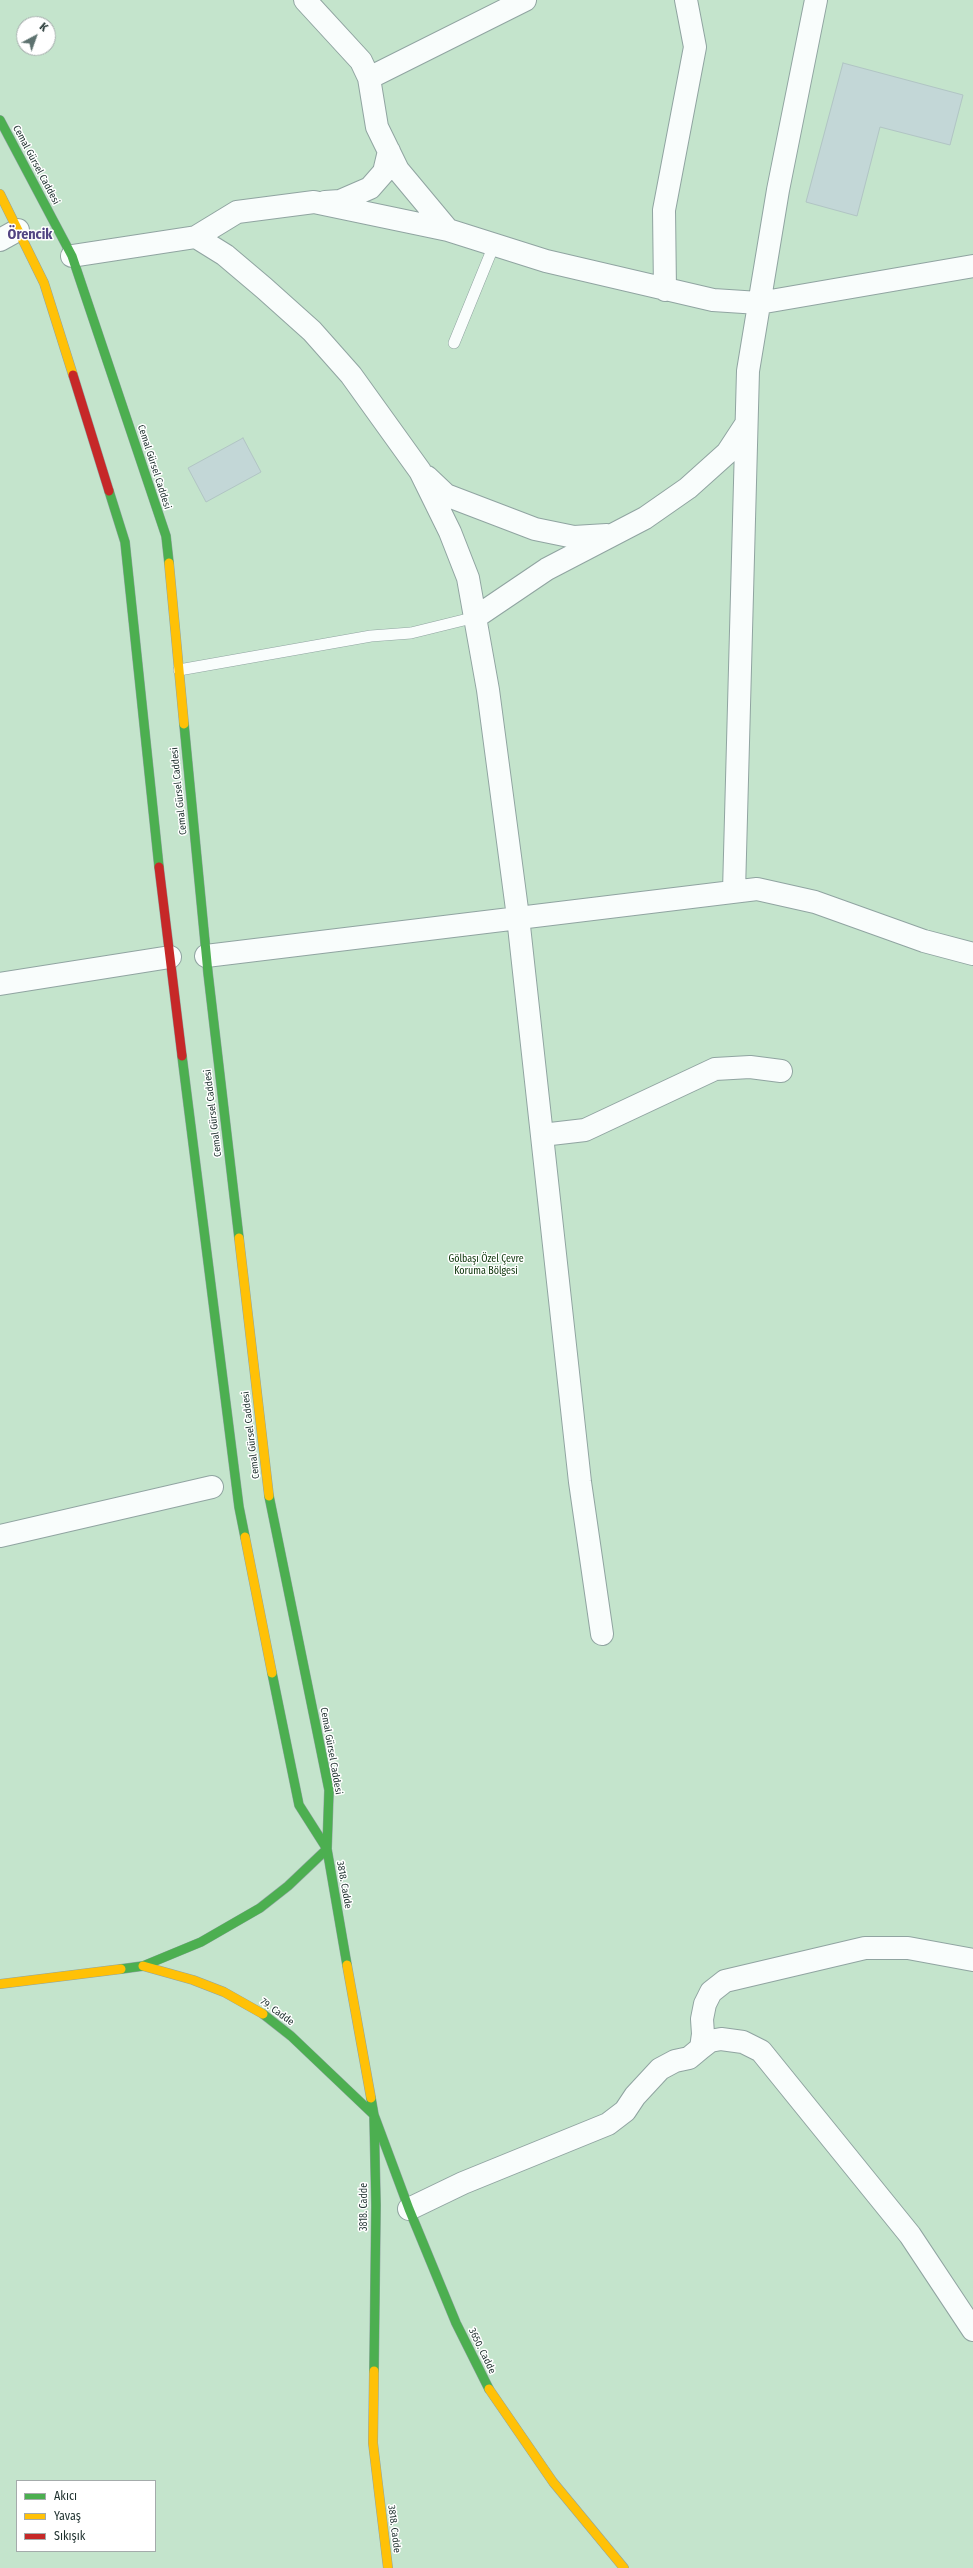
<!DOCTYPE html>
<meta charset="utf-8">
<style>
body{margin:0}
#map{position:relative;width:973px;height:2568px;overflow:hidden;background:#d6f0ec;font-family:"Fira Sans Condensed",sans-serif}
canvas{display:block}
.legend{position:absolute;left:16px;top:2480px;width:140px;height:72px;box-sizing:border-box;background:#fff;border:1px solid #a4abab;margin:0;padding:5px 7px;list-style:none;font-size:12px;color:#1c2e2c}
.legend li{display:flex;align-items:center;gap:8px;height:20px}
.legend b{width:20px;border:1px solid #a4abab}
.north{position:absolute;left:16px;top:16px;width:40px;height:40px;box-sizing:border-box;background:#fff;border:1px solid #a4abab;border-radius:50%;rotate:41deg;font-size:11px;font-weight:700;line-height:16px;text-align:center;color:#1c2e2c}
.north::after{content:'';display:block;margin:auto;width:14px;height:18px;background:#5d726f;clip-path:polygon(50% 0,100% 100%,50% 72%,0 100%)}
</style>
<div id="map">
<canvas width="973" height="2568"></canvas>
<ul class="legend">
<li><b style="height:5px;background:#4caf50"></b>Akıcı</li>
<li><b style="height:5px;background:#ffc107"></b>Yavaş</li>
<li><b style="height:5px;background:#c62828"></b>Sıkışık</li>
</ul>
<div class="north">K</div>
</div>
<script>
const c = document.querySelector('canvas').getContext('2d');
c.lineJoin = 'round';
function fillPath(path, color) { c.fillStyle = color; c.fill(path, 'evenodd'); }
const poly = rows => new Path2D(rows.map(r => 'M' + r).join(''));
function trace(path, color, width, dash) { c.strokeStyle = color; c.lineWidth = width; c.lineCap = dash ? 'butt' : 'round'; c.setLineDash(dash || []); c.stroke(path); }
function drawText(font, color, halo, rows, align = 'center') {
  c.font = font + ' "Fira Sans Condensed",sans-serif'; c.lineWidth = 3; c.setLineDash([]); c.textBaseline = 'middle'; c.strokeStyle = halo; c.fillStyle = color; for (const [text, x, y, turn = 0] of rows) {
    c.save(); c.translate(x, y); c.rotate((+turn || 0) * Math.PI / 180); c.textAlign = isNaN(turn) ? turn : align; if (halo) c.strokeText(text, 0, 0); c.fillText(text, 0, 0); c.restore();
  }
}
fillPath(poly([
 [0,0,973,0,973,2568,0,2568],
 [24,24,48,24,48,48,24,48],
 [17,2481,155,2481,155,2551,17,2551]
]), '#c4e4cc');
const building = poly([
 [843,63,963,95,950,145,880,127,857,216,806,202,843,63],
 [243,438,261,472,206,502,188,468,243,438]
]);
fillPath(building, '#c3d7d7');
trace(building, '#b1c5c4', 1);
const lane = poly([
 [454,343,494,245],
 [179,670,371,636,411,633,476,617]
]);
const street = poly([
 [305,0,361,61,369,78,377,127,398,170,448,230],
 [369,78,525,0],
 [325,202,340,201,370,188,384,172,389,151],
 [196,237,225,255,264,288,312,331,351,375,420,471,450,532,468,578,488,690,518,917,580,1482,602,1634],
 [0,240,18,230],
 [72,256,196,237,237,212,314,202,448,230,546,261,713,300,759,303,973,266],
 [665,290,664,210,695,47,686,0],
 [427,477,446,495,535,529,574,537,607,535],
 [476,617,547,569,645,518,688,488,727,453,746,424],
 [734,891,748,371,778,190,816,0],
 [206,956,757,889,815,902,924,941,973,954],
 [0,984,170,957],
 [542,1135,585,1130,715,1069,750,1067,781,1071],
 [0,1536,212,1487],
 [701,2048,710,2041,721,2039,743,2042,761,2051,910,2235,973,2330],
 [409,2209,463,2183,608,2124,625,2111,635,2096,660,2069,675,2061,689,2058,701,2048,703,2034,702,2019,705,2004,711,1992,725,1981,865,1948,908,1948,973,1960]
]);
const fast = poly([
 [0,120,72,256,166,536,169,563],
 [109,491,125,542,159,867],
 [184,724,208,973,239,1238],
 [182,1056,239,1507,245,1537],
 [269,1496,329,1790,327,1849,347,1965],
 [272,1673,299,1805,327,1849],
 [121,1969,143,1966,201,1942,260,1908,288,1886,327,1849],
 [263,2014,291,2036,374,2115,409,2209,456,2323,489,2389],
 [371,2098,374,2115,376,2205,374,2371]
]);
const slow = poly([
 [0,194,44,283,73,375],
 [169,563,184,724],
 [239,1238,269,1496],
 [245,1537,272,1673],
 [347,1965,371,2098],
 [143,1966,193,1980,224,1992,263,2014],
 [0,1984,121,1969],
 [374,2371,373,2443,388,2568],
 [489,2389,553,2482,624,2568]
]);
const jam = poly([
 [73,375,109,491],
 [159,867,182,1056]
]);
trace(lane, '#90a4a1', 12);
trace(street, '#90a4a1', 24);
trace(fast, '#90a4a1', 10);
trace(slow, '#90a4a1', 10);
trace(jam, '#90a4a1', 10);
trace(lane, '#f9fdfc', 11);
trace(street, '#f9fdfc', 22);
trace(fast, '#4caf50', 9);
trace(slow, '#ffc107', 9);
trace(jam, '#c62828', 9);
drawText('10px', '#1c2e2c', '#fff', [
 ["Cemal Gürsel Caddesi",36,165,62],
 ["Cemal Gürsel Caddesi",154,467,72],
 ["Cemal Gürsel Caddesi",179,791,-96],
 ["Cemal Gürsel Caddesi",213,1113,-97],
 ["Cemal Gürsel Caddesi",251,1435,-97],
 ["Cemal Gürsel Caddesi",331,1751,80],
 ["3818. Cadde",344,1885,80],
 ["79. Cadde",277,2012,36],
 ["3818. Cadde",364,2207,-90],
 ["3650. Cadde",482,2351,64],
 ["3818. Cadde",394,2529,83]
]);
drawText('10px', '#0a3307', '#fff', [
 ["Gölbaşı Özel Çevre",486,1259],
 ["Koruma Bölgesi",486,1271]
]);
drawText('bold 14px', '#524583', '#fff', [
 ["Örencik",30,235]
]);
</script>
